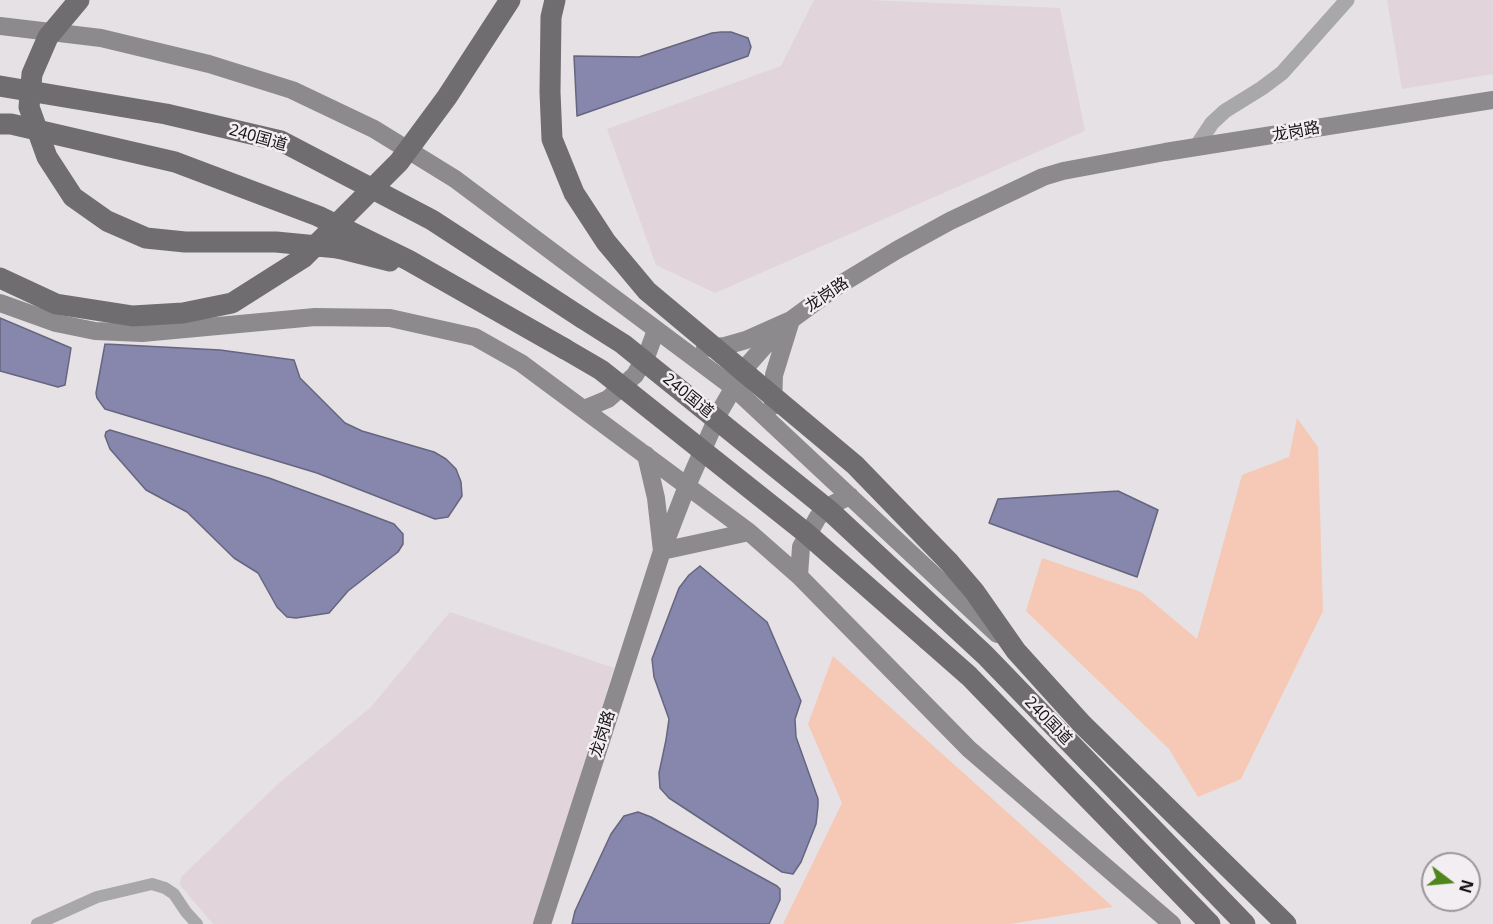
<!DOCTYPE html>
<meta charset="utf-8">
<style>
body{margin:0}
#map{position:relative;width:1493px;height:924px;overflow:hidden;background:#e6e1e4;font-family:"Noto Sans",sans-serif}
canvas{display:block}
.north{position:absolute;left:1421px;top:852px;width:60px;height:60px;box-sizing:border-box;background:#f3eef1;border:2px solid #9b9799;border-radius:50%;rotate:106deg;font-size:16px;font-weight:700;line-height:24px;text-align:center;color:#171516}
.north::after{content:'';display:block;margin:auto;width:21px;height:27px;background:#50851c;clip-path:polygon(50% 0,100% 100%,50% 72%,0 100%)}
</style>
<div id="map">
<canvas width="1493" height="924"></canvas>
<div class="north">N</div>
</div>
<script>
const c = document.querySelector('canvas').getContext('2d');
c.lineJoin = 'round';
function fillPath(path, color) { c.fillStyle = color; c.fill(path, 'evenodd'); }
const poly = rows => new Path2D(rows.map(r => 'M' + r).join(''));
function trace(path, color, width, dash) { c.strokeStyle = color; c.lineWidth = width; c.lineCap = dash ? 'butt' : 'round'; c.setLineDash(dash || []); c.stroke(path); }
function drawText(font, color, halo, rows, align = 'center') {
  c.font = font + ' "Noto Sans","Noto Sans SC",sans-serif'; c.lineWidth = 5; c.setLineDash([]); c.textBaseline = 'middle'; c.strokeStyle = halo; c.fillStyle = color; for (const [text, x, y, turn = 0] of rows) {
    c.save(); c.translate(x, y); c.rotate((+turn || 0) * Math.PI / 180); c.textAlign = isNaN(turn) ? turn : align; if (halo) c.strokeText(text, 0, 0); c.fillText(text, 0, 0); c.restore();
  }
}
fillPath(poly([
 [814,0,867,0,1060,8,1085,131,715,293,656,265,607,129,781,66],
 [1387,0,1493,0,1493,74,1402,89],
 [450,612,614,668,534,924,213,924,180,885,181,877,278,784,371,707]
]), '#e1d4db');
fillPath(poly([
 [1297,418,1318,447,1323,611,1241,779,1198,797,1169,749,1026,611,1042,558,1141,592,1197,639,1242,475,1289,457],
 [833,656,1113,907,1011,924,783,924,842,803,808,724]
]), '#f6c9b6');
const water = poly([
 [721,32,731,32,748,38,751,47,748,56,577,116,574,56,639,57,712,33,721,32],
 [0,318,71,348,65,385,58,387,0,371,0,318],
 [105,344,220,350,294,360,300,378,345,423,362,431,434,452,446,459,456,469,461,482,462,496,448,517,435,519,317,473,105,409,97,398,96,393,105,344],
 [110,430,269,478,349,507,394,524,403,534,403,544,398,552,348,591,329,613,296,618,287,617,277,607,258,573,234,558,187,512,146,490,110,449,105,436,106,432,110,430],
 [1118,491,1158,510,1137,577,989,523,998,499,1118,491],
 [700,566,767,622,801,701,795,719,796,737,818,799,818,806,816,824,801,862,793,874,782,872,669,798,660,788,659,773,666,740,669,719,654,677,652,659,679,588,689,575,700,566],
 [638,812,651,817,777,886,780,889,780,900,769,924,572,924,575,911,611,834,624,816,638,812]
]);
fillPath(water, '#8787ad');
trace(water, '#656580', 1.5);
trace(poly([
 [37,924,97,897,152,884,165,888,174,894,186,912,197,924]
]), '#a8a7a9', 12);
trace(poly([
 [1196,147,1212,123,1225,111,1262,88,1282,73,1347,0]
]), '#a8a7a9', 15);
trace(poly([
 [0,26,101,38,209,64,292,90,374,129,455,179,733,387,997,634],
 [0,303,56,323,95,331,142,333,315,317,390,318,475,337,521,363,749,532,799,576,969,749,1172,924],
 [705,348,725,346,746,340,791,320,774,375,773,406],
 [584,409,608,399,635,375,648,352,656,330],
 [646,455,656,498,662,551,749,532],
 [799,576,801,547,818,517,835,503,850,496],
 [542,924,662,551,687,486,720,411,745,368,769,341,791,320,836,287,897,250,950,221,1043,177,1063,171,1165,152,1493,100]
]), '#8c8a8d', 18);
trace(poly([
 [0,86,166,114,281,141,432,220,582,318],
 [0,124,11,124,175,162,318,216,408,260,565,349],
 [338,248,390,261],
 [949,562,974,591,1016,651,1082,724,1286,924],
 [945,618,985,655,1245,924],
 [928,640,969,676,1210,924]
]), '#6f6d70', 21);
trace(poly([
 [79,0,48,37,32,74,29,107,47,157,73,197,107,221,146,238,185,242,276,242,338,248],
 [555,0,551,17,550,92,552,139,574,193,606,242,647,291,855,465,949,562],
 [0,278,56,304,133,316,183,313,232,303,303,258,399,162,447,97,510,0],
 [582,318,623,344,831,512,945,618],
 [565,349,601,370,806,533,928,640]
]), '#6f6d70', 21);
drawText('16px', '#171516', '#f3eef1', [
 ["龙岗路",1296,132,-10],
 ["240国道",258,138,16],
 ["龙岗路",827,295,-34],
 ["240国道",688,396,39],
 ["240国道",1048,721,46],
 ["龙岗路",603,734,-72]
]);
</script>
